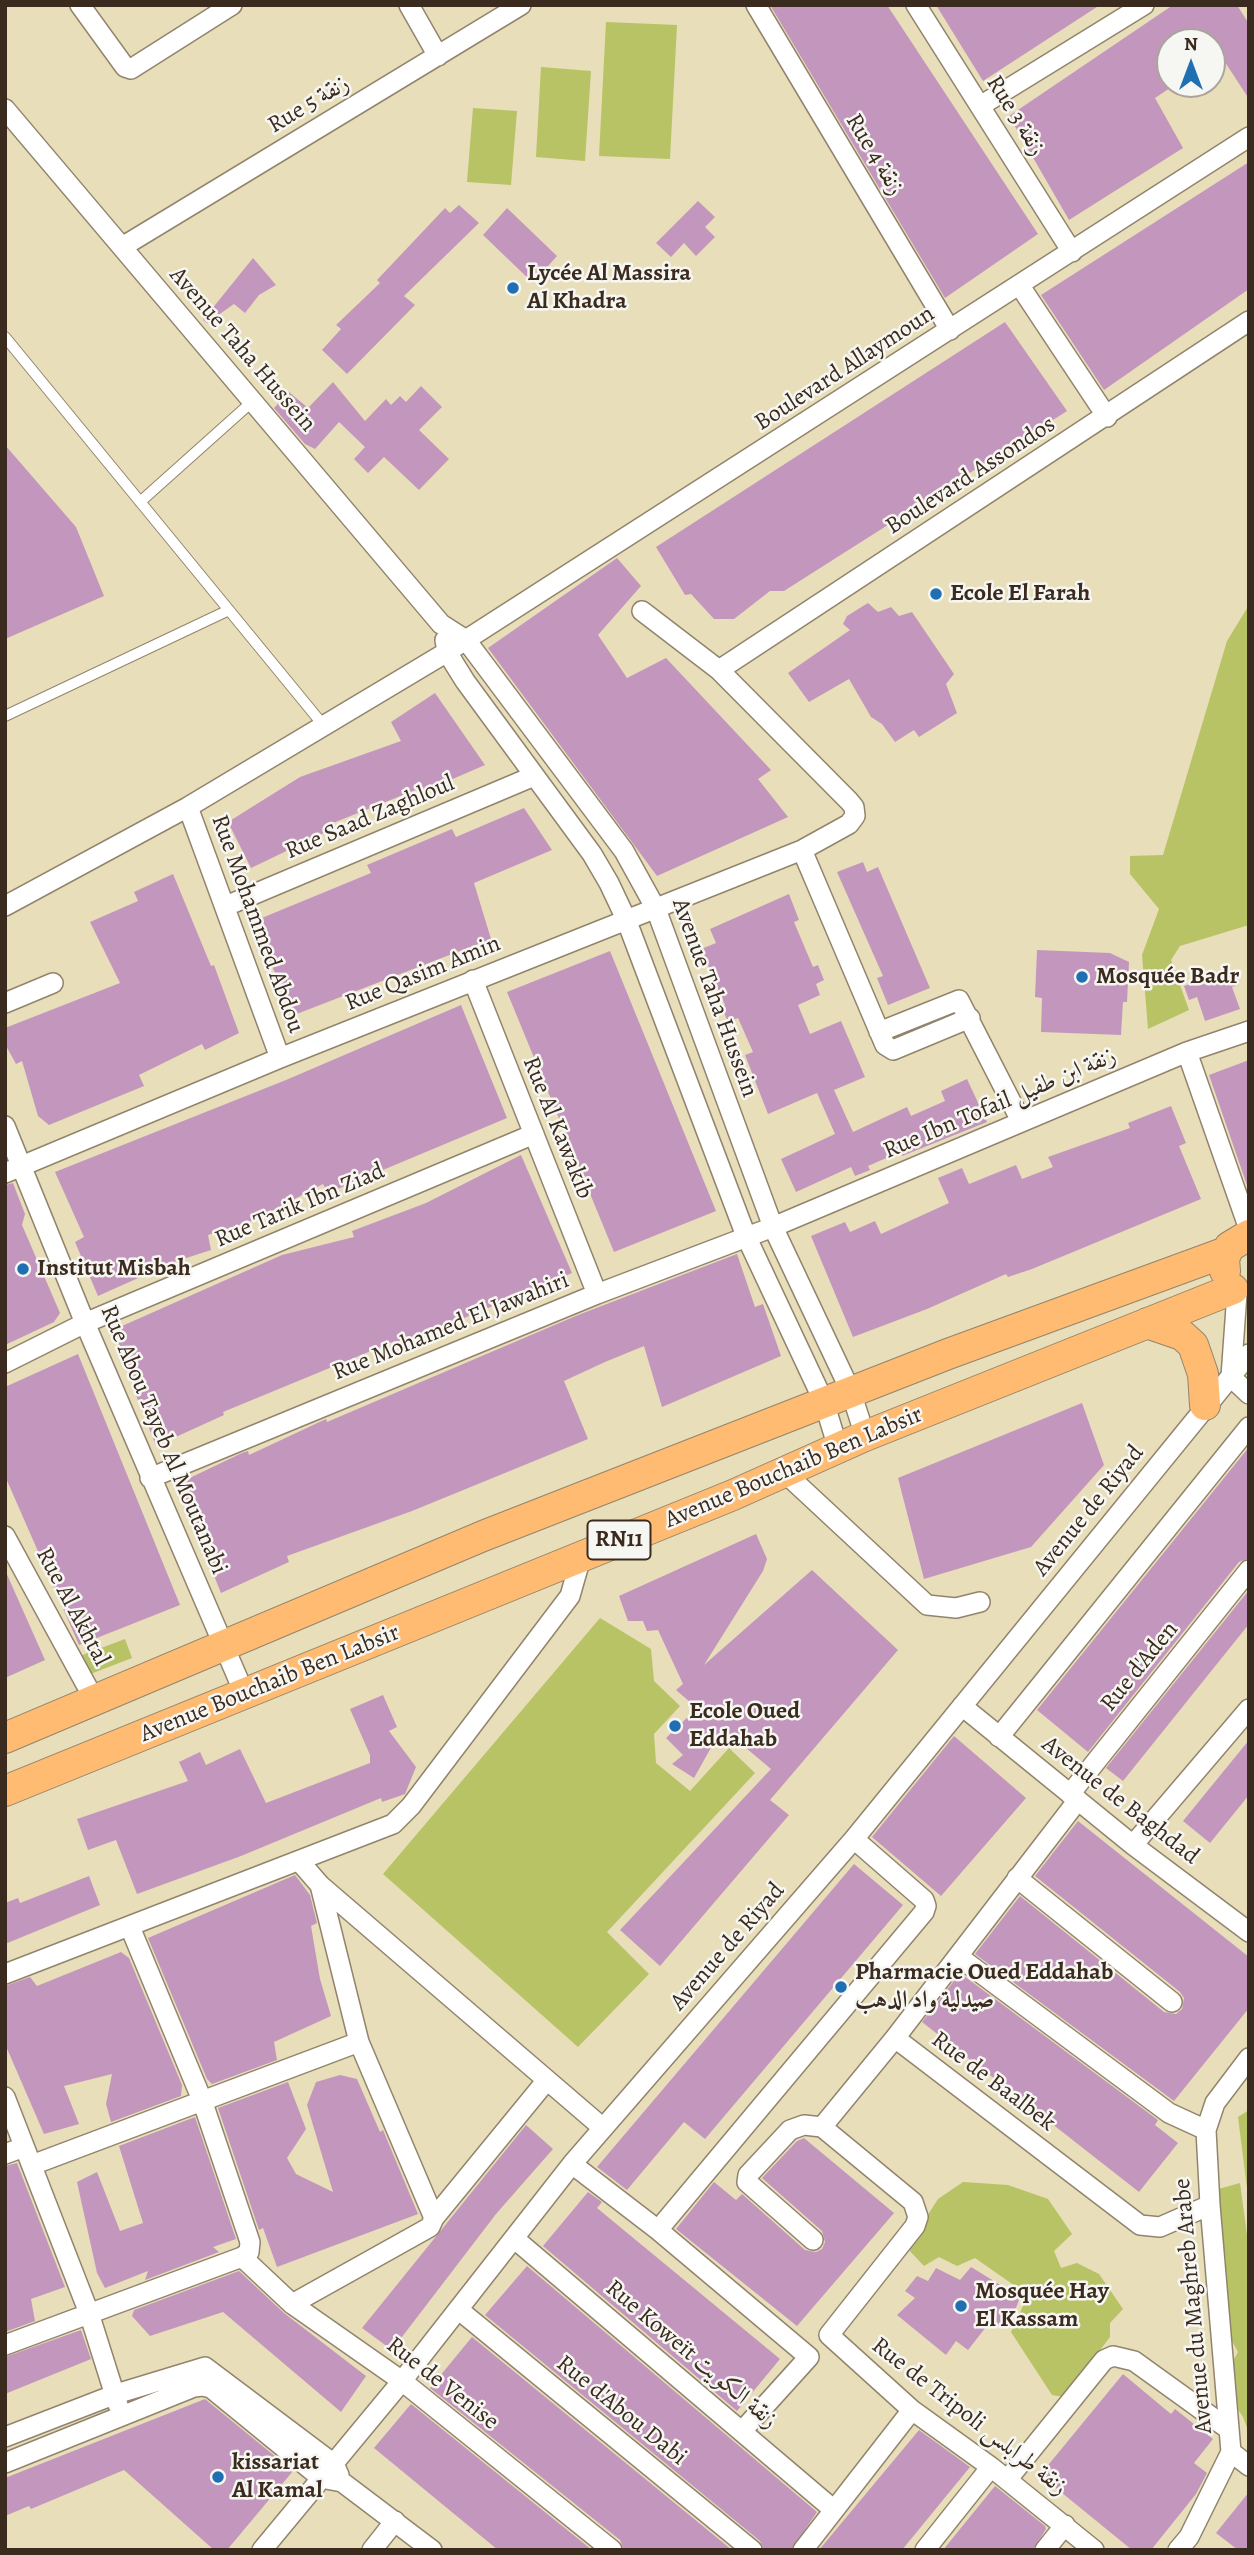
<!DOCTYPE html>
<meta charset="utf-8">
<style>
body{margin:0}
#map{position:relative;width:1254px;height:2555px;overflow:hidden;background:#e8deba;font-family:Alegreya,serif}
canvas{display:block}
.frame{position:absolute;inset:0;border:7px solid #3b2a1e;pointer-events:none}
.north{position:absolute;left:1156px;top:28px;width:70px;height:70px;box-sizing:border-box;background:#f6f6f2;border:2px solid #aba49d;border-radius:50%;rotate:0deg;font-size:19px;font-weight:700;line-height:28px;text-align:center;color:#3b2a1e}
.north::after{content:'';display:block;margin:auto;width:24px;height:32px;background:#1f6fb2;clip-path:polygon(50% 0,100% 100%,50% 72%,0 100%)}
</style>
<div id="map">
<canvas width="1254" height="2555"></canvas>
<div class="frame"></div>
<div class="north">N</div>
</div>
<script>
const c = document.querySelector('canvas').getContext('2d');
c.lineJoin = 'round';
function fillPath(path, color) { c.fillStyle = color; c.fill(path, 'evenodd'); }
const poly = rows => new Path2D(rows.map(r => 'M' + r).join(''));
function trace(path, color, width, dash) { c.strokeStyle = color; c.lineWidth = width; c.lineCap = dash ? 'butt' : 'round'; c.setLineDash(dash || []); c.stroke(path); }
function drawText(font, color, halo, rows, align = 'center') {
  c.font = font + ' Alegreya,Amiri,serif'; c.lineWidth = 5; c.setLineDash([]); c.textBaseline = 'middle'; c.strokeStyle = halo; c.fillStyle = color; for (const [text, x, y, turn = 0] of rows) {
    c.save(); c.translate(x, y); c.rotate((+turn || 0) * Math.PI / 180); c.textAlign = isNaN(turn) ? turn : align; if (halo) c.strokeText(text, 0, 0); c.fillText(text, 0, 0); c.restore();
  }
}
fillPath(poly([
 [606,22,677,25,670,159,599,156],
 [541,67,591,71,585,161,536,157],
 [473,108,517,111,511,185,467,182],
 [1249,605,1249,925,1180,946,1171,960,1189,1010,1148,1029,1142,955,1159,909,1130,874,1130,856,1163,855,1227,641],
 [600,1618,651,1649,654,1681,680,1706,654,1734,656,1763,690,1791,729,1748,755,1773,607,1932,649,1974,578,2047,383,1874],
 [125,1639,132,1658,80,1678,72,1659],
 [1249,2110,1249,2204,1238,2117],
 [963,2182,1008,2185,1048,2199,1072,2234,1054,2251,1061,2268,1077,2263,1099,2274,1123,2309,1110,2323,1110,2337,1064,2397,1052,2395,1011,2332,1028,2295,975,2258,957,2266,939,2257,924,2266,907,2248,938,2199],
 [1240,2183,1249,2250,1249,2433,1243,2417,1232,2400,1229,2368,1238,2352,1218,2316,1221,2271,1226,2261,1211,2191]
]), '#b7c365');
fillPath(poly([
 [770,5,887,5,1038,234,945,298],
 [936,5,1100,5,983,81],
 [1173,5,1237,5,1249,24,1249,99,1221,56,1212,62,1212,42,1170,42,1170,88,1155,98,1183,148,1069,220,1009,116],
 [1249,162,1249,289,1104,390,1041,295],
 [698,201,715,217,705,227,715,237,696,256,684,243,671,257,656,243],
 [459,205,479,223,404,296,415,305,347,374,322,350,341,329,336,325,380,283,377,280,445,208,450,213],
 [507,208,557,256,533,283,483,235],
 [253,258,276,285,259,295,245,313,234,304,207,323,203,320],
 [1005,322,1067,411,784,591,770,591,734,619,714,619,691,594,685,595,656,547],
 [333,382,365,421,386,399,391,405,400,396,406,402,421,386,442,407,419,430,449,459,419,490,384,457,368,473,354,459,365,447,339,422,315,449,305,444,274,408,289,392,308,408],
 [5,445,76,527,104,596,5,639],
 [617,558,641,586,598,635,627,678,666,658,771,770,758,779,788,817,657,876,488,648],
 [868,603,878,612,891,607,899,616,912,612,954,674,946,684,957,713,919,737,914,730,895,742,882,724,871,717,849,679,809,702,788,673,850,630,843,624,847,616],
 [435,693,485,765,425,791,423,787,323,827,326,832,251,868,228,822,300,777,401,741,391,722],
 [524,808,552,850,474,883,491,939,294,1015,252,922,371,873,367,865,452,829,456,837],
 [863,862,867,872,878,867,930,988,888,1005,877,978,883,976,837,872],
 [173,874,211,966,214,965,239,1033,205,1050,202,1044,139,1075,144,1086,49,1125,38,1116,22,1061,16,1064,5,1044,5,1028,120,983,90,922,138,901,134,892],
 [789,894,799,920,794,922,813,967,818,965,824,980,816,984,820,995,798,1005,810,1034,841,1021,865,1077,834,1090,853,1132,907,1107,911,1116,945,1101,941,1091,967,1079,987,1122,902,1156,900,1152,868,1166,870,1170,855,1176,851,1167,796,1192,781,1159,835,1134,817,1093,768,1114,745,1055,753,1052,738,1018,728,1022,721,1006,725,1005,701,949,716,943,710,929],
 [1037,950,1110,953,1129,962,1127,1002,1123,1002,1121,1035,1041,1032,1042,998,1035,997],
 [610,951,716,1211,614,1252,507,992],
 [1234,969,1239,985,1232,987,1240,1009,1205,1021,1197,997,1189,1000,1184,986],
 [461,1005,507,1118,328,1193,323,1184,255,1220,208,1235,211,1250,174,1262,98,1296,75,1242,84,1237,55,1172,286,1080],
 [1249,1060,1249,1191,1209,1075],
 [1171,1106,1186,1143,1179,1146,1201,1199,1032,1269,1008,1277,1006,1274,927,1309,853,1337,811,1236,845,1222,850,1232,875,1221,881,1234,949,1203,938,1178,962,1168,969,1184,1016,1165,1022,1179,1053,1167,1048,1157,1130,1128,1128,1123],
 [521,1155,572,1273,397,1346,395,1341,223,1412,224,1415,156,1446,136,1395,140,1393,113,1330,282,1255,354,1237,352,1231,426,1203],
 [13,1183,25,1214,22,1225,60,1313,54,1322,5,1345,5,1185],
 [737,1254,755,1307,763,1304,781,1356,662,1407,644,1346,605,1362,564,1381,588,1439,412,1511,287,1556,289,1562,221,1593,177,1484,242,1453,248,1451,249,1455,326,1419,327,1422,578,1315],
 [78,1354,180,1605,79,1645,5,1476,5,1387],
 [1082,1403,1104,1465,1031,1547,924,1579,898,1478],
 [1249,1447,1249,1558,1239,1562,1088,1752,1037,1710],
 [756,1534,767,1559,763,1571,704,1665,812,1570,898,1650,770,1800,789,1815,660,1966,620,1930,771,1769,722,1728,694,1778,672,1764,683,1755,666,1738,697,1708,676,1690,683,1684,658,1630,647,1631,643,1621,628,1621,619,1596],
 [5,1570,45,1660,5,1678],
 [1249,1590,1249,1624,1123,1781,1106,1768],
 [383,1695,397,1727,389,1731,416,1767,405,1794,382,1802,381,1798,241,1856,137,1894,116,1840,88,1850,77,1819,188,1781,179,1762,200,1752,206,1765,240,1749,266,1803,370,1763,370,1755,350,1709],
 [954,1736,1026,1798,941,1896,872,1837],
 [1249,1740,1249,1795,1210,1843,1183,1821],
 [1078,1821,1249,1957,1249,2008,1174,2101,975,1954,1020,1896,1164,2012,1176,2014,1182,2009,1184,1998,1180,1992,1035,1876],
 [854,1864,903,1905,705,2139,684,2122,627,2190,597,2167],
 [295,1875,310,1895,317,1923,311,1926,320,1979,331,2016,274,2042,277,2060,212,2084,207,2079,148,1938],
 [89,1876,100,1905,5,1944,5,1903,18,1898,20,1903],
 [121,1952,129,1958,182,2085,181,2096,111,2122,106,2104,112,2074,64,2086,79,2124,44,2134,5,2044,5,1986,30,1977,37,1986],
 [960,1973,1158,2120,1155,2125,1178,2143,1139,2192,922,2022],
 [340,2075,357,2079,380,2132,383,2130,418,2214,277,2267,263,2228,259,2230,218,2108,288,2082,306,2129,287,2158,296,2174,333,2192,307,2105,316,2082],
 [195,2117,236,2239,213,2247,219,2252,145,2280,148,2271,105,2288,97,2273,77,2182,97,2172,120,2231,143,2223,119,2146],
 [526,2125,553,2149,496,2214,392,2350,362,2328],
 [804,2138,894,2213,797,2326,676,2229,714,2182,736,2200,742,2194,805,2250,816,2252,822,2249,825,2242,822,2231,762,2178,797,2141],
 [17,2163,65,2287,31,2299,35,2321,5,2332,5,2166],
 [588,2192,602,2202,597,2208,780,2359,737,2411,543,2246],
 [527,2266,817,2512,791,2550,764,2550,760,2541,485,2315],
 [971,2267,1020,2297,1010,2324,986,2327,968,2350,956,2341,946,2355,897,2315,915,2298,905,2291,917,2276,928,2281,936,2268,960,2280],
 [239,2271,284,2313,366,2376,341,2412,223,2312,150,2336,132,2316,134,2310],
 [81,2330,91,2359,5,2394,5,2357],
 [472,2337,732,2550,624,2550,620,2540,430,2388],
 [1123,2374,1171,2414,1175,2409,1213,2439,1194,2463,1207,2473,1196,2494,1151,2550,1132,2550,1040,2475],
 [205,2399,293,2471,227,2550,214,2550,124,2470,31,2509,29,2506,5,2516,5,2478],
 [411,2404,592,2550,498,2550,374,2448],
 [919,2430,970,2467,902,2550,819,2550],
 [995,2486,1045,2526,1046,2529,1033,2550,943,2550],
 [1249,2492,1249,2550,1238,2550,1216,2533]
]), '#c397bd');
const lane = poly([
 [5,337,324,726],
 [140,502,254,400],
 [5,716,229,610]
]);
const street = poly([
 [80,5,125,67,131,69,232,5],
 [409,5,438,56],
 [756,5,950,330],
 [916,5,1072,252],
 [980,106,1144,5],
 [5,109,441,624,466,640,624,851,656,909,773,1227,851,1392,865,1436],
 [122,247,521,5],
 [1020,286,1107,417],
 [445,640,447,652,465,681,592,854,609,883,626,919,746,1236,824,1402,838,1448],
 [719,670,1249,321],
 [188,807,280,1058],
 [802,850,885,1045,893,1050,970,1018],
 [5,906,188,807,447,652,1249,137],
 [226,906,534,776],
 [473,980,597,1294],
 [5,1003,53,983],
 [879,1032,959,1000,1021,1121],
 [1187,1052,1249,1229],
 [5,1126,85,1323,245,1695],
 [5,1173,280,1058,802,850,849,824,855,816,854,807,849,801,719,670,642,611],
 [5,1363,85,1323,534,1134],
 [1231,1377,1237,1293],
 [1231,1377,1249,1394],
 [784,1472,927,1605,956,1608,980,1602],
 [150,1478,597,1294,773,1227,1187,1052,1249,1031],
 [5,1536,95,1701],
 [962,1706,1133,1845,1249,1932],
 [999,1737,1249,1427],
 [1070,1794,1249,1570],
 [1078,1800,895,2038,1140,2225,1160,2227,1210,2205],
 [1133,1845,1249,1709],
 [300,1862,320,1885,603,2128],
 [1017,1878,1172,2002],
 [320,1885,359,2042,434,2218],
 [959,1957,1169,2113,1206,2130],
 [5,1974,393,1824,411,1806,570,1596,582,1554],
 [895,2038,822,2127,913,2202,918,2217,915,2226,829,2335,912,2410,991,2467,1094,2550],
 [5,2097,89,2313,118,2405],
 [5,2154,24,2147],
 [572,2164,658,2230,809,2357,743,2430],
 [32,2165,359,2042],
 [658,2230,924,1912,926,1906,924,1900,854,1839],
 [516,2240,834,2510],
 [813,2240,747,2182,748,2175,790,2130,804,2125,822,2127],
 [242,2257,292,2304,402,2381,612,2550],
 [292,2304,430,2227,434,2218,547,2080],
 [459,2310,752,2550],
 [5,2345,242,2257,249,2252,250,2242,202,2100,130,1927],
 [5,2437,116,2394,205,2367,334,2464,339,2475],
 [1231,2452,1249,2466],
 [5,2463,194,2387,203,2386,211,2388,321,2478,342,2482,432,2550],
 [1007,2480,1104,2360,1113,2356,1134,2361,1227,2428],
 [262,2550,402,2381,572,2164,854,1839,1249,1354],
 [372,2550,395,2521],
 [803,2550,912,2410],
 [925,2550,991,2467],
 [1045,2550,1065,2525],
 [1178,2550,1189,2537,1231,2452,1210,2205,1206,2130,1215,2103,1249,2058]
]);
const primary = poly([
 [1225,1271,1224,1259,1229,1247,1249,1235],
 [1147,1323,1182,1335,1193,1345,1203,1374,1205,1405],
 [5,1738,483,1536,948,1354,1226,1252],
 [5,1791,733,1495,865,1436,1233,1289]
]);
trace(lane, '#92846c', 12);
trace(street, '#92846c', 22);
trace(primary, '#92846c', 32);
trace(lane, '#fff', 10);
trace(street, '#fff', 19);
trace(primary, '#febb71', 30);
for (const [x, y, r, color] of [
 [513,288,7,"#1f6fb2"],
 [936,594,7,"#1f6fb2"],
 [1082,977,7,"#1f6fb2"],
 [23,1269,7,"#1f6fb2"],
 [675,1726,7,"#1f6fb2"],
 [841,1987,7,"#1f6fb2"],
 [961,2306,7,"#1f6fb2"],
 [218,2477,7,"#1f6fb2"]
]) { const dot = new Path2D(); dot.arc(x, y, r, 0, 2 * Math.PI); c.fillStyle = color; c.fill(dot); trace(dot, '#f6f6f2', 2.5); }
for (const [x, y, w] of [
 [619,1540,63]
]) { const box = new Path2D(); box.roundRect(x - w / 2, y - 19.5, w, 39, 5); c.fillStyle = '#f6f6f2'; c.fill(box); trace(box, '#3b2a1e', 2); }
drawText('bold 23px', '#3b2a1e', null, [
 ["RN11",619,1540]
]);
drawText('24px', '#3b2a1e', '#f6f6f2', [
 ["Rue 5 زنقة",309,105,-31],
 ["Rue 3 زنقة",1015,116,58],
 ["Rue 4 زنقة",874,155,59],
 ["Avenue Taha Hussein",242,350,49],
 ["Boulevard Allaymoun",845,369,-33],
 ["Boulevard Assondos",971,476,-33],
 ["Rue Saad Zaghloul",370,818,-23],
 ["Rue Mohammed Abdou",257,924,70],
 ["Rue Qasim Amin",423,974,-22],
 ["Avenue Taha Hussein",714,998,70],
 ["Rue Ibn Tofail زنقة ابن طفيل",1000,1104,-23],
 ["Rue Al Kawakib",557,1128,68],
 ["Rue Tarik Ibn Ziad",300,1206,-23],
 ["Rue Mohamed El Jawahiri",451,1327,-22],
 ["Rue Abou Tayeb Al Moutanabi",163,1440,67],
 ["Avenue Bouchaib Ben Labsir",794,1468,-23],
 ["Avenue de Riyad",1089,1511,-51],
 ["Rue Al Akhtal",72,1607,62],
 ["Rue d'Aden",1140,1667,-51],
 ["Avenue Bouchaib Ben Labsir",270,1684,-22],
 ["Avenue de Baghdad",1120,1801,38],
 ["Avenue de Riyad",728,1947,-49],
 ["Rue de Baalbek",993,2082,37],
 ["Avenue du Maghreb Arabe",1194,2306,-95],
 ["Rue Koweït زنقة الكويت",691,2355,40],
 ["Rue de Venise",442,2384,38],
 ["Rue d'Abou Dabi",621,2411,39],
 ["Rue de Tripoli زنقة طرابلس",969,2417,38]
]);
drawText('bold 24px', '#3b2a1e', '#f6f6f2', [
 ["Lycée Al Massira",527,274],
 ["Al Khadra",527,302],
 ["Ecole El Farah",950,594],
 ["Mosquée Badr",1096,977],
 ["Institut Misbah",37,1269],
 ["Ecole Oued",689,1712],
 ["Eddahab",689,1740],
 ["Pharmacie Oued Eddahab",855,1973],
 ["صيدلية واد الدهب",855,2001],
 ["Mosquée Hay",975,2292],
 ["El Kassam",975,2320],
 ["kissariat",232,2463],
 ["Al Kamal",232,2491]
], 'left');
</script>
